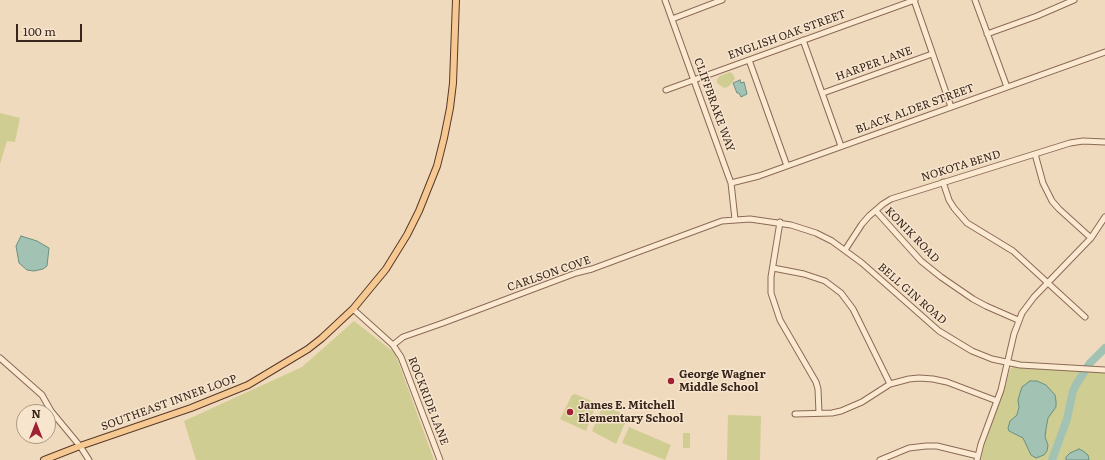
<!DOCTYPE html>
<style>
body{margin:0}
#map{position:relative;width:1105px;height:460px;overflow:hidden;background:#f0dabe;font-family:Literata,serif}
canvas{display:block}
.north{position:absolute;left:16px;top:404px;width:40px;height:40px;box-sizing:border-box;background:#f7e5ce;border:1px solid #ab9886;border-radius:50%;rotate:0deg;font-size:11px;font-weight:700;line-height:16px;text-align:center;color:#38251b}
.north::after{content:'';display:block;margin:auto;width:14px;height:18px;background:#9c2234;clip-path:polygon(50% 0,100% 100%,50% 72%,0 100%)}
.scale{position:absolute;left:16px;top:24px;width:66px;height:18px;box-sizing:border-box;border:2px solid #38251b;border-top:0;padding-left:5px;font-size:12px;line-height:14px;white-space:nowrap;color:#38251b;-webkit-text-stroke:3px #f7e5ce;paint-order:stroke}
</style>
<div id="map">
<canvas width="1105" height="460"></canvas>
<div class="north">N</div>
<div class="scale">100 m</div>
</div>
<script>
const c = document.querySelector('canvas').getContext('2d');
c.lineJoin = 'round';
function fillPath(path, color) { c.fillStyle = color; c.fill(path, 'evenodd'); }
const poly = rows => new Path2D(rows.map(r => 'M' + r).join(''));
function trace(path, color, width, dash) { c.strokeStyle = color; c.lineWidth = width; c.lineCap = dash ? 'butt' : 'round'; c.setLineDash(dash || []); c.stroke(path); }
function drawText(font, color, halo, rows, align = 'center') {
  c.font = font + ' Literata,serif'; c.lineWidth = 3; c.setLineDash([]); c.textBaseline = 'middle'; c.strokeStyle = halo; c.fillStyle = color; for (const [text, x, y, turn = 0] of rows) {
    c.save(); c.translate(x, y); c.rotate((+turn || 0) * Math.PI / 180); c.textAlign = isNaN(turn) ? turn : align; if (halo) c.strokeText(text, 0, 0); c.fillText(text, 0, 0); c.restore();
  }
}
fillPath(poly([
 [730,72,733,74,735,79,728,87,724,88,717,83,717,79,720,76],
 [0,113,20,118,15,142,7,141,0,164],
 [354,321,395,353,434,460,196,460,184,421,302,367],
 [1013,367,1105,373,1105,460,981,460,984,447,1004,390,1010,369],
 [575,394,594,402,596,405,586,431,560,419,572,395],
 [605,407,610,408,628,416,616,444,592,431,601,410],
 [728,415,761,416,760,460,727,460],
 [629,427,671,445,665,460,622,443],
 [683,433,690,433,690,448,683,448]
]), '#cfcd91');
const water = poly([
 [740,80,741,83,744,82,747,94,741,97,739,93,737,93,733,83,740,80],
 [21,236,37,241,49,248,47,266,43,269,34,271,27,270,19,263,16,246,21,236],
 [1030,381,1037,381,1046,385,1055,395,1056,401,1056,407,1048,418,1046,429,1045,437,1048,445,1047,451,1044,455,1036,458,1031,455,1023,438,1009,431,1008,428,1010,421,1017,415,1019,407,1018,400,1021,390,1022,387,1030,381],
 [1079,449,1083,451,1088,455,1089,460,1066,460,1066,457,1070,453,1079,449]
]);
fillPath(water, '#a2c2b4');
trace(water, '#689080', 1);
trace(poly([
 [1052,460,1067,419,1073,391,1077,383,1090,363,1105,348]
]), '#a2c2b4', 8);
const minor = poly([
 [665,0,728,175,731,183,735,219],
 [914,0,951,107],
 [975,0,1007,87],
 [672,19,722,0],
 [987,34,1037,16,1074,0],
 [803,40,841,146],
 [749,60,787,166],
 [666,90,915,0],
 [823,93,932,54],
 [1035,154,1043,183,1052,201,1059,209,1091,238],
 [943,182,949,200,954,208,967,223,1013,251,1085,317],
 [731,183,759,176,1105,52],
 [876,211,921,261,941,277,973,299,986,306,1018,320],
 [780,222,771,277,771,293,780,320,816,382,818,389,819,413],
 [845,250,862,224,869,216,883,204,891,199,1070,143,1083,141,1105,142],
 [773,268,804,274,825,281,841,293,853,309,890,384],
 [353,309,393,345,401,357,440,460],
 [393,345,403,337,443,323,576,273,592,269,722,221,750,219,791,225,816,233,832,241,862,263,939,331,972,351,992,359,1020,365,1105,370],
 [0,358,42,395,51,411,80,446,89,460],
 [795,414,832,413,841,411,862,402,890,384,909,379,919,378,933,379,947,382,997,401],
 [880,460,909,448,926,446,937,446,978,456],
 [977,460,981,444,1001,390,1014,334,1022,313,1034,297,1091,238,1105,217]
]);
const major = poly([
 [44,460,80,446,191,408,248,385,308,349,322,338,353,309,386,269,407,235,419,211,437,166,444,138,450,108,453,83,456,0]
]);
trace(minor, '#8a6a56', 7);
trace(major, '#57392a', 8);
trace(minor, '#fbe9d1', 5);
trace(major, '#f7c992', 6);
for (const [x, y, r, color] of [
 [671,381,4,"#9c2234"],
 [570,412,4,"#9c2234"]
]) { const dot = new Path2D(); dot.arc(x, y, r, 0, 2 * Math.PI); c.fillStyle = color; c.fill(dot); trace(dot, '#f7e5ce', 1.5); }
drawText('11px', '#38251b', '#f7e5ce', [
 ["ENGLISH OAK STREET",787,35,-20],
 ["HARPER LANE",874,64,-20],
 ["CLIFFBRAKE WAY",714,105,70],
 ["BLACK ALDER STREET",915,109,-20],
 ["NOKOTA BEND",961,166,-17],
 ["KONIK ROAD",912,235,46],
 ["CARLSON COVE",549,274,-19],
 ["BELL GIN ROAD",912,294,41],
 ["ROCKRIDE LANE",428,401,69],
 ["SOUTHEAST INNER LOOP",169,403,-20]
]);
drawText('bold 11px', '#38251b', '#f7e5ce', [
 ["George Wagner",679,375],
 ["Middle School",679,388],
 ["James E. Mitchell",578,406],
 ["Elementary School",578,419]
], 'left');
</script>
